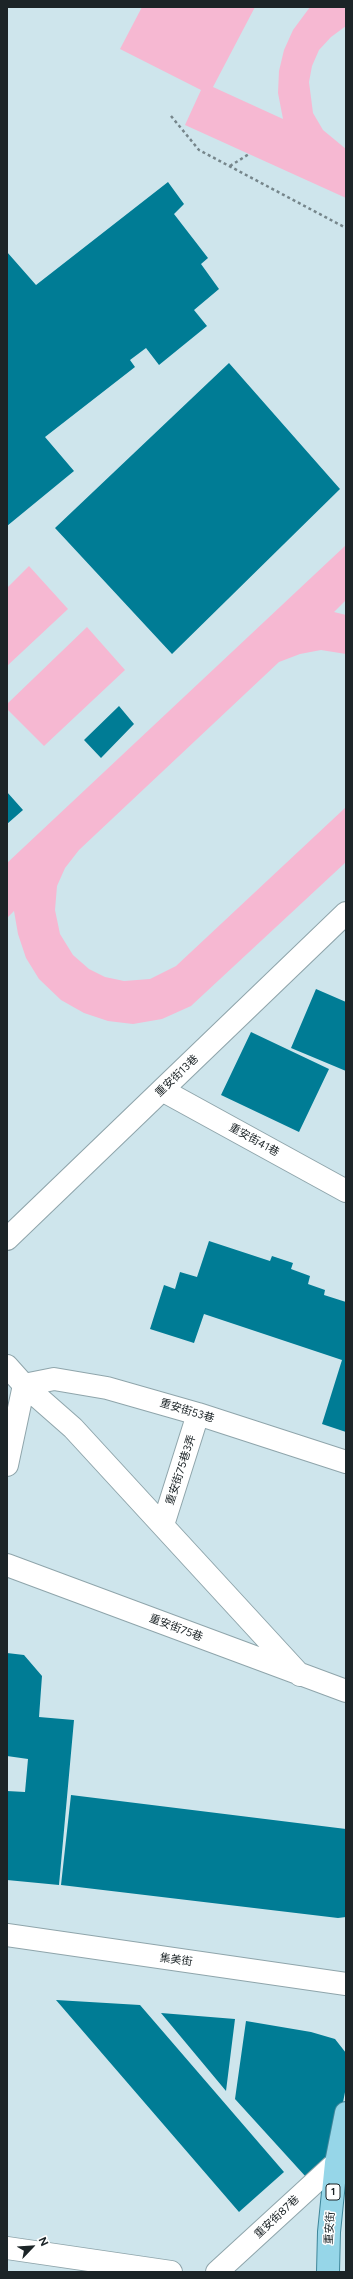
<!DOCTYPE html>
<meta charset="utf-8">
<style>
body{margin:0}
#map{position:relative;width:353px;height:2279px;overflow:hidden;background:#cee5ec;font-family:Figtree,sans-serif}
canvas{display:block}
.frame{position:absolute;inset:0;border:8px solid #1c2427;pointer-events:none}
.north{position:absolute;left:12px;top:2227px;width:40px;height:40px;-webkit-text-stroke:3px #fff;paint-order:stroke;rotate:65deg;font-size:11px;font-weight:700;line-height:16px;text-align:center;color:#1c2427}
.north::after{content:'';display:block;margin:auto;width:14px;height:18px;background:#1c2427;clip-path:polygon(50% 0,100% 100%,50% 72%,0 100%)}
</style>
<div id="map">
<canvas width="353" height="2279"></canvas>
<div class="frame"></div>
<div class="north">N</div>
</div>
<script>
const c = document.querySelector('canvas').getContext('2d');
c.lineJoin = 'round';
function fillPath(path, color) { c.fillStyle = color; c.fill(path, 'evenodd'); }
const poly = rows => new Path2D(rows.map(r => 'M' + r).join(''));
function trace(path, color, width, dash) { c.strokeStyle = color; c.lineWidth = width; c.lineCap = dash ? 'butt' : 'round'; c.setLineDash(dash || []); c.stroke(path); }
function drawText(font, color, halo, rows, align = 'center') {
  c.font = font + ' Figtree,"Noto Sans TC",sans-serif'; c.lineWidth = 3; c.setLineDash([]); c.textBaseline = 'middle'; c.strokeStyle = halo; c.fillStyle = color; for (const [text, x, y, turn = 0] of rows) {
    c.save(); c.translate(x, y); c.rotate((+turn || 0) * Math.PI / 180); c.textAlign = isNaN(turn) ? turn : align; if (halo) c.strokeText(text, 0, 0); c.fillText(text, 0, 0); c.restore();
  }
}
fillPath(poly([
 [142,7,255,7,213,87,283,119,278,93,279,71,284,50,293,30,310,7,346,7,346,26,331,37,319,50,312,66,309,82,313,113,323,130,346,149,346,198,185,125,201,90,120,49],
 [346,545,346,600,334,612,346,615,346,654,321,650,300,654,279,662,79,850,65,868,57,886,55,910,60,934,73,955,89,969,105,977,124,981,150,979,176,966,346,807,346,862,191,1006,162,1019,133,1024,108,1021,84,1013,61,1000,39,979,26,958,18,934,14,911,7,918,7,863],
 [29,566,68,609,7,666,7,588],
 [87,627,125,670,44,746,7,709,7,704]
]), '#f6b8d2');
fillPath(poly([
 [168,182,184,204,174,214,208,258,201,264,219,289,194,310,207,326,159,365,146,348,130,360,135,367,45,437,74,471,7,526,7,252,36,285],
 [229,363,340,489,172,654,55,528],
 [119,706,134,724,101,758,84,740],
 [7,792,23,810,7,824],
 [316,989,346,1002,346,1071,291,1048],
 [251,1032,329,1069,299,1132,221,1095],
 [209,1241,270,1261,272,1256,293,1263,291,1269,310,1276,308,1284,325,1290,324,1295,346,1302,346,1432,322,1424,342,1360,204,1314,194,1343,150,1329,164,1285,175,1289,180,1272,197,1277],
 [7,1653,24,1655,42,1676,39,1717,74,1720,59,1885,7,1880,7,1791,25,1792,28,1759,7,1756],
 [71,1795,346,1829,346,1917,338,1918,61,1885],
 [56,2000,140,2005,284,2172,239,2212],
 [161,2013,235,2019,226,2091],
 [246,2021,311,2032,335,2039,346,2053,346,2087,333,2154,306,2177,235,2099]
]), '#007c95');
const minor = poly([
 [162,1090,346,1191],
 [7,1239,346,913],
 [7,1366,24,1385,73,1428,300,1675],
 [24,1385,54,1379,107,1388,198,1414,346,1462],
 [7,1465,24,1385],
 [163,1525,198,1414],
 [7,1565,346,1691],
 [7,1935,346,1984],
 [7,2248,171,2272],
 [217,2272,336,2163]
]);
const major = poly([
 [328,2272,329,2232,336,2163,346,2113]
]);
trace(minor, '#8fa5ab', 24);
trace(major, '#3e869a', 24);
trace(poly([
 [171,116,199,150,346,228],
 [230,166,249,154]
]), '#76868b', 2.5, [3, 3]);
trace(minor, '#fff', 22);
trace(major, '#96d6e8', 22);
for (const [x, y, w] of [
 [333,2192,14]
]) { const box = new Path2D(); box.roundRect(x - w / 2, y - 8, w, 16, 3); c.fillStyle = '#fff'; c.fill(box); trace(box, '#1c2427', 1); }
drawText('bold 10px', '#1c2427', null, [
 ["1",333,2192]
]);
drawText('11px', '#1c2427', '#fff', [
 ["重安街13巷",177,1076,-44],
 ["重安街41巷",254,1140,29],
 ["重安街53巷",187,1411,17],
 ["重安街75巷3弄",181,1470,-72],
 ["重安街75巷",176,1628,21],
 ["集美街",176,1960,8],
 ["重安街87巷",277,2217,-43],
 ["重安街",330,2228,-86]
]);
</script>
